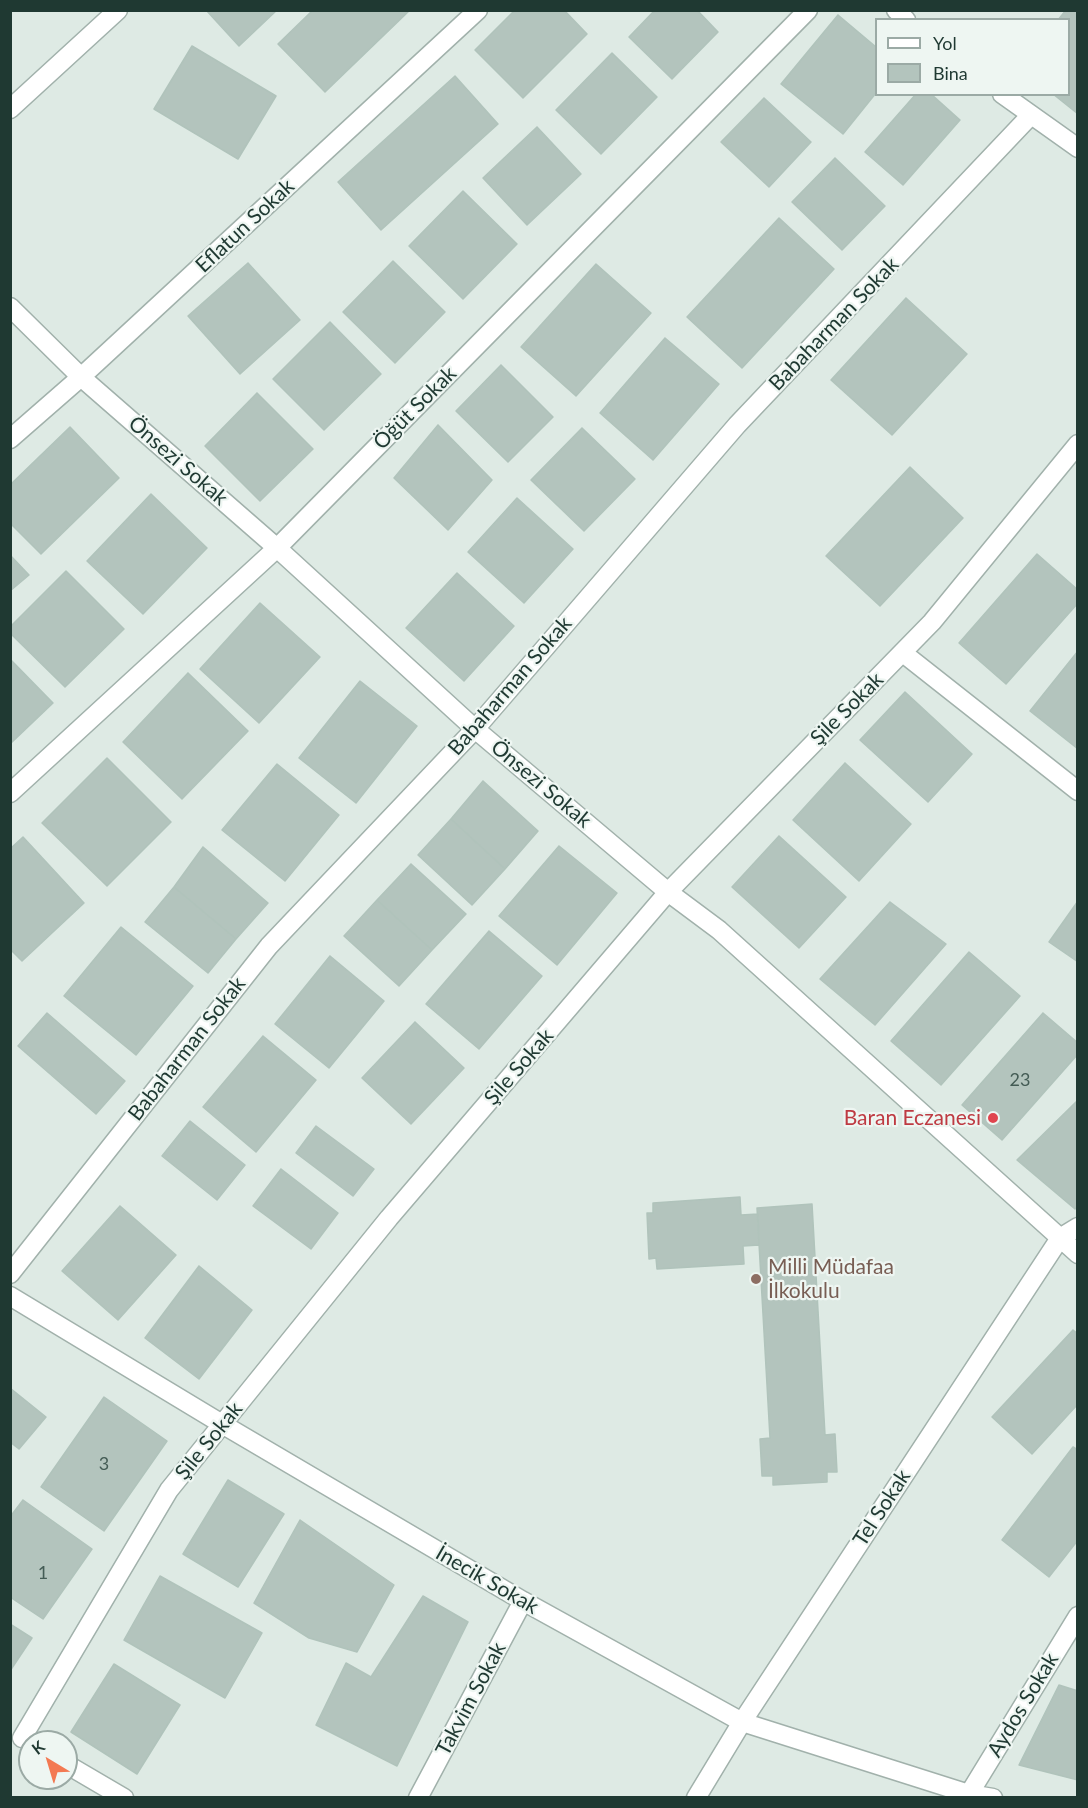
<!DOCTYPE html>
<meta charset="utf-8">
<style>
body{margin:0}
#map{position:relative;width:1088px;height:1808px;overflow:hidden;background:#deeae4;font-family:Lato,sans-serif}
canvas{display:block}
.frame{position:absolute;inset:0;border:12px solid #1f3932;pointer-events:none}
.legend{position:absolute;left:875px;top:18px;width:195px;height:78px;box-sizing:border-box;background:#eef6f2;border:2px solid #9baaa5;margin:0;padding:8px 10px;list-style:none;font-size:18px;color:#1f3932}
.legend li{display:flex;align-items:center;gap:12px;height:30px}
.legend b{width:30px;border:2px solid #9baaa5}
.north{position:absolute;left:18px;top:1730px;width:60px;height:60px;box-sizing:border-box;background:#eef6f2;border:2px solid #9baaa5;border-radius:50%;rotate:322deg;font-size:16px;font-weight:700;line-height:24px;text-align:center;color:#1f3932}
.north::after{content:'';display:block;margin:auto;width:21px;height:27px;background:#f37952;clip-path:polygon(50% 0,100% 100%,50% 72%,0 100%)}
</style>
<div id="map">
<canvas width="1088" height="1808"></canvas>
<div class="frame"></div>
<ul class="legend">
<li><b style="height:8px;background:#fff"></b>Yol</li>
<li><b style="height:16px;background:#b3c4bd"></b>Bina</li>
</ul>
<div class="north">K</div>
</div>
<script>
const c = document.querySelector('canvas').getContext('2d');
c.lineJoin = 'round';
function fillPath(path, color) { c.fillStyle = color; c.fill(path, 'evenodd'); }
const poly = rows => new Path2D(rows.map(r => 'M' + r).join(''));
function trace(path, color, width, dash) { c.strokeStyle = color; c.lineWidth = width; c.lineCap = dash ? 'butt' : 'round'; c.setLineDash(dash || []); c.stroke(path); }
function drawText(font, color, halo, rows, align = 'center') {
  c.font = font + ' Lato,sans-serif'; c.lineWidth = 4.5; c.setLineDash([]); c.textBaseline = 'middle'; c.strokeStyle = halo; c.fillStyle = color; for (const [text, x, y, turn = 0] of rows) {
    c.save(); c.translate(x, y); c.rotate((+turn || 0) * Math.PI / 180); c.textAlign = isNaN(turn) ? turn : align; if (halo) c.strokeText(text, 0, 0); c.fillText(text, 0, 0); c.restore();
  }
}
const building = poly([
 [206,10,277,10,239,46,206,10],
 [313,10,410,10,325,92,278,44,313,10],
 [515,10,564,10,587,34,523,98,475,50,515,10],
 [655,10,697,10,718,32,672,79,629,37,655,10],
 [1066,10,1078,10,1078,114,1053,94,1068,94,1068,20,1058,20,1066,10],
 [838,15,876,47,876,93,843,134,781,84,838,15],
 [192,46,276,96,238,159,154,109,192,46],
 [612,53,657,97,601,154,556,110,612,53],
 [455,76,498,124,381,230,338,182,455,76],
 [916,94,931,94,960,120,903,185,865,152,916,94],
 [764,98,811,142,769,187,721,142,764,98],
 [537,127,581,174,527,225,483,178,537,127],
 [835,158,885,206,842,250,792,202,835,158],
 [463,191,517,244,463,299,409,246,463,191],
 [779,218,834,269,742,368,687,317,779,218],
 [393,261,445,312,395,363,343,312,393,261],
 [248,263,300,320,240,374,188,316,248,263],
 [596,264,651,313,576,396,521,347,596,264],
 [906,298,967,354,892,435,831,380,906,298],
 [330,322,381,374,324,430,273,379,330,322],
 [665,338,719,384,653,460,600,413,665,338],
 [501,365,553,417,508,462,456,411,501,365],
 [257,393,313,449,260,501,205,446,257,393],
 [438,425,492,480,448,530,394,478,438,425],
 [70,427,119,478,41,554,10,523,10,485,70,427],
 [582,428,635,479,584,531,531,480,582,428],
 [910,467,963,518,880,606,826,556,910,467],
 [151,494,207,548,143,614,87,561,151,494],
 [517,498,573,549,524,603,468,552,517,498],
 [1037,554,1078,590,1078,603,1006,684,959,643,1037,554],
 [10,555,29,575,10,591,10,555],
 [66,571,124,629,65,687,10,633,10,627,66,571],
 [457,573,514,626,464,681,406,628,457,573],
 [260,603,320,657,259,723,200,669,260,603],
 [1078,651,1078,749,1030,711,1078,651],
 [10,659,53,703,10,744,10,659],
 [188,673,248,731,182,799,123,742,188,673],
 [360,681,417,726,356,803,299,758,360,681],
 [905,692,972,754,928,802,860,740,905,692],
 [107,758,171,822,107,886,42,823,107,758],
 [845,763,911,824,859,881,793,820,845,763],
 [277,764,339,815,285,881,222,830,277,764],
 [483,781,538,831,505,869,451,819,483,781],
 [451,819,505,869,472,905,418,855,451,819],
 [779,836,846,897,799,948,732,887,779,836],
 [23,837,84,903,22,961,10,949,10,849,23,837],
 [559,846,617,893,557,965,499,916,559,846],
 [203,847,268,903,236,939,174,887,203,847],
 [411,864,466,914,432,950,377,900,411,864],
 [174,887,236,939,208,973,145,922,174,887],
 [377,900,432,950,399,986,344,936,377,900],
 [1078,901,1078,962,1049,942,1078,901],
 [890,902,946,944,875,1025,820,979,890,902],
 [121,927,193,986,136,1055,64,996,121,927],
 [489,931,542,976,479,1049,426,1004,489,931],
 [969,952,1020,996,941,1085,891,1041,969,952],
 [330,956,384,1001,329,1068,275,1024,330,956],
 [47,1013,125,1081,96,1114,18,1046,47,1013],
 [1043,1013,1078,1043,1078,1054,1002,1140,962,1105,1043,1013],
 [415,1022,464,1068,411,1124,362,1078,415,1022],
 [263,1036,316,1080,256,1152,203,1107,263,1036],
 [1078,1100,1078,1206,1075,1209,1017,1160,1078,1100],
 [190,1121,245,1165,217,1200,162,1156,190,1121],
 [316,1126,374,1169,353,1196,296,1153,316,1126],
 [281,1169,338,1213,311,1249,253,1206,281,1169],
 [740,1197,741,1215,758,1214,759,1245,743,1246,744,1264,657,1269,656,1258,649,1259,647,1213,653,1213,653,1203,740,1197],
 [812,1204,825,1435,835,1434,837,1472,827,1472,827,1482,773,1485,773,1476,762,1476,760,1439,770,1438,757,1208,812,1204],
 [120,1206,176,1255,118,1320,62,1271,120,1206],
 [199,1266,252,1310,199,1379,145,1338,199,1266],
 [1073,1330,1078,1334,1078,1404,1032,1454,992,1417,1073,1330],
 [10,1388,46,1417,19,1449,10,1442,10,1388],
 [104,1397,167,1441,104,1531,41,1487,104,1397],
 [1073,1447,1078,1450,1078,1540,1049,1577,1002,1540,1073,1447],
 [228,1480,284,1514,238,1587,183,1554,228,1480],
 [23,1500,92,1549,43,1619,10,1597,10,1517,23,1500],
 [300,1520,394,1585,357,1652,309,1638,254,1603,300,1520],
 [160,1576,262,1633,225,1698,124,1640,160,1576],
 [423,1596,468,1622,397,1766,316,1725,346,1663,371,1677,423,1596],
 [10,1624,32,1638,10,1671,10,1624],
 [114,1664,180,1705,137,1774,71,1732,114,1664],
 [1059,1685,1078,1691,1078,1780,1019,1765,1059,1685]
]);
fillPath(building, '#b3c4bd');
trace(building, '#b0c3bb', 1.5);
const street = poly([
 [896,10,906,20],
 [1002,94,1078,148],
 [10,109,118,10],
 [10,307,81,377,277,548,475,729,668,892,719,930,1078,1254],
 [10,439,81,377,478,10],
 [903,653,1078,791],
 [10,793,277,548,808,10],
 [10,1274,269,946,475,729,737,425,1030,116],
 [10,1296,222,1424,523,1601,742,1722,969,1794,993,1798],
 [22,1738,169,1490,389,1218,668,892,932,622,1078,444],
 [66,1764,124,1798],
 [969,1794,1078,1616],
 [418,1798,523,1601],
 [696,1798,742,1722,1060,1238,1078,1227]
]);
trace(street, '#a1b1ab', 21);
trace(street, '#fff', 18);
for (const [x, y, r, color] of [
 [993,1118,6,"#e0444e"],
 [756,1279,6,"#8d6e63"]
]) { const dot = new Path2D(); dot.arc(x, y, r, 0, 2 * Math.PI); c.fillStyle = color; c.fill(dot); trace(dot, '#eef6f2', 2); }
drawText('18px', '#445c55', null, [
 ["23",1020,1080],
 ["3",104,1464],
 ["1",43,1573]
]);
drawText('21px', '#1f3932', '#eef6f2', [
 ["Eflatun Sokak",245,226,-43],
 ["Babaharman Sokak",834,324,-46],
 ["Öğüt Sokak",415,408,-45],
 ["Önsezi Sokak",178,461,41],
 ["Babaharman Sokak",510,686,-49],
 ["Şile Sokak",847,709,-45],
 ["Önsezi Sokak",541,784,40],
 ["Babaharman Sokak",187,1049,-52],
 ["Şile Sokak",519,1067,-49],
 ["Şile Sokak",209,1441,-51],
 ["Tel Sokak",882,1508,-57],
 ["İnecik Sokak",487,1580,30],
 ["Takvim Sokak",471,1699,-62],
 ["Aydos Sokak",1023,1705,-59]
]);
drawText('21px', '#be3a42', '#eef6f2', [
 ["Baran Eczanesi",981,1118]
], 'right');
drawText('21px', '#785e54', '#eef6f2', [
 ["Milli Müdafaa",768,1267],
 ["İlkokulu",768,1291]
], 'left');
</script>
